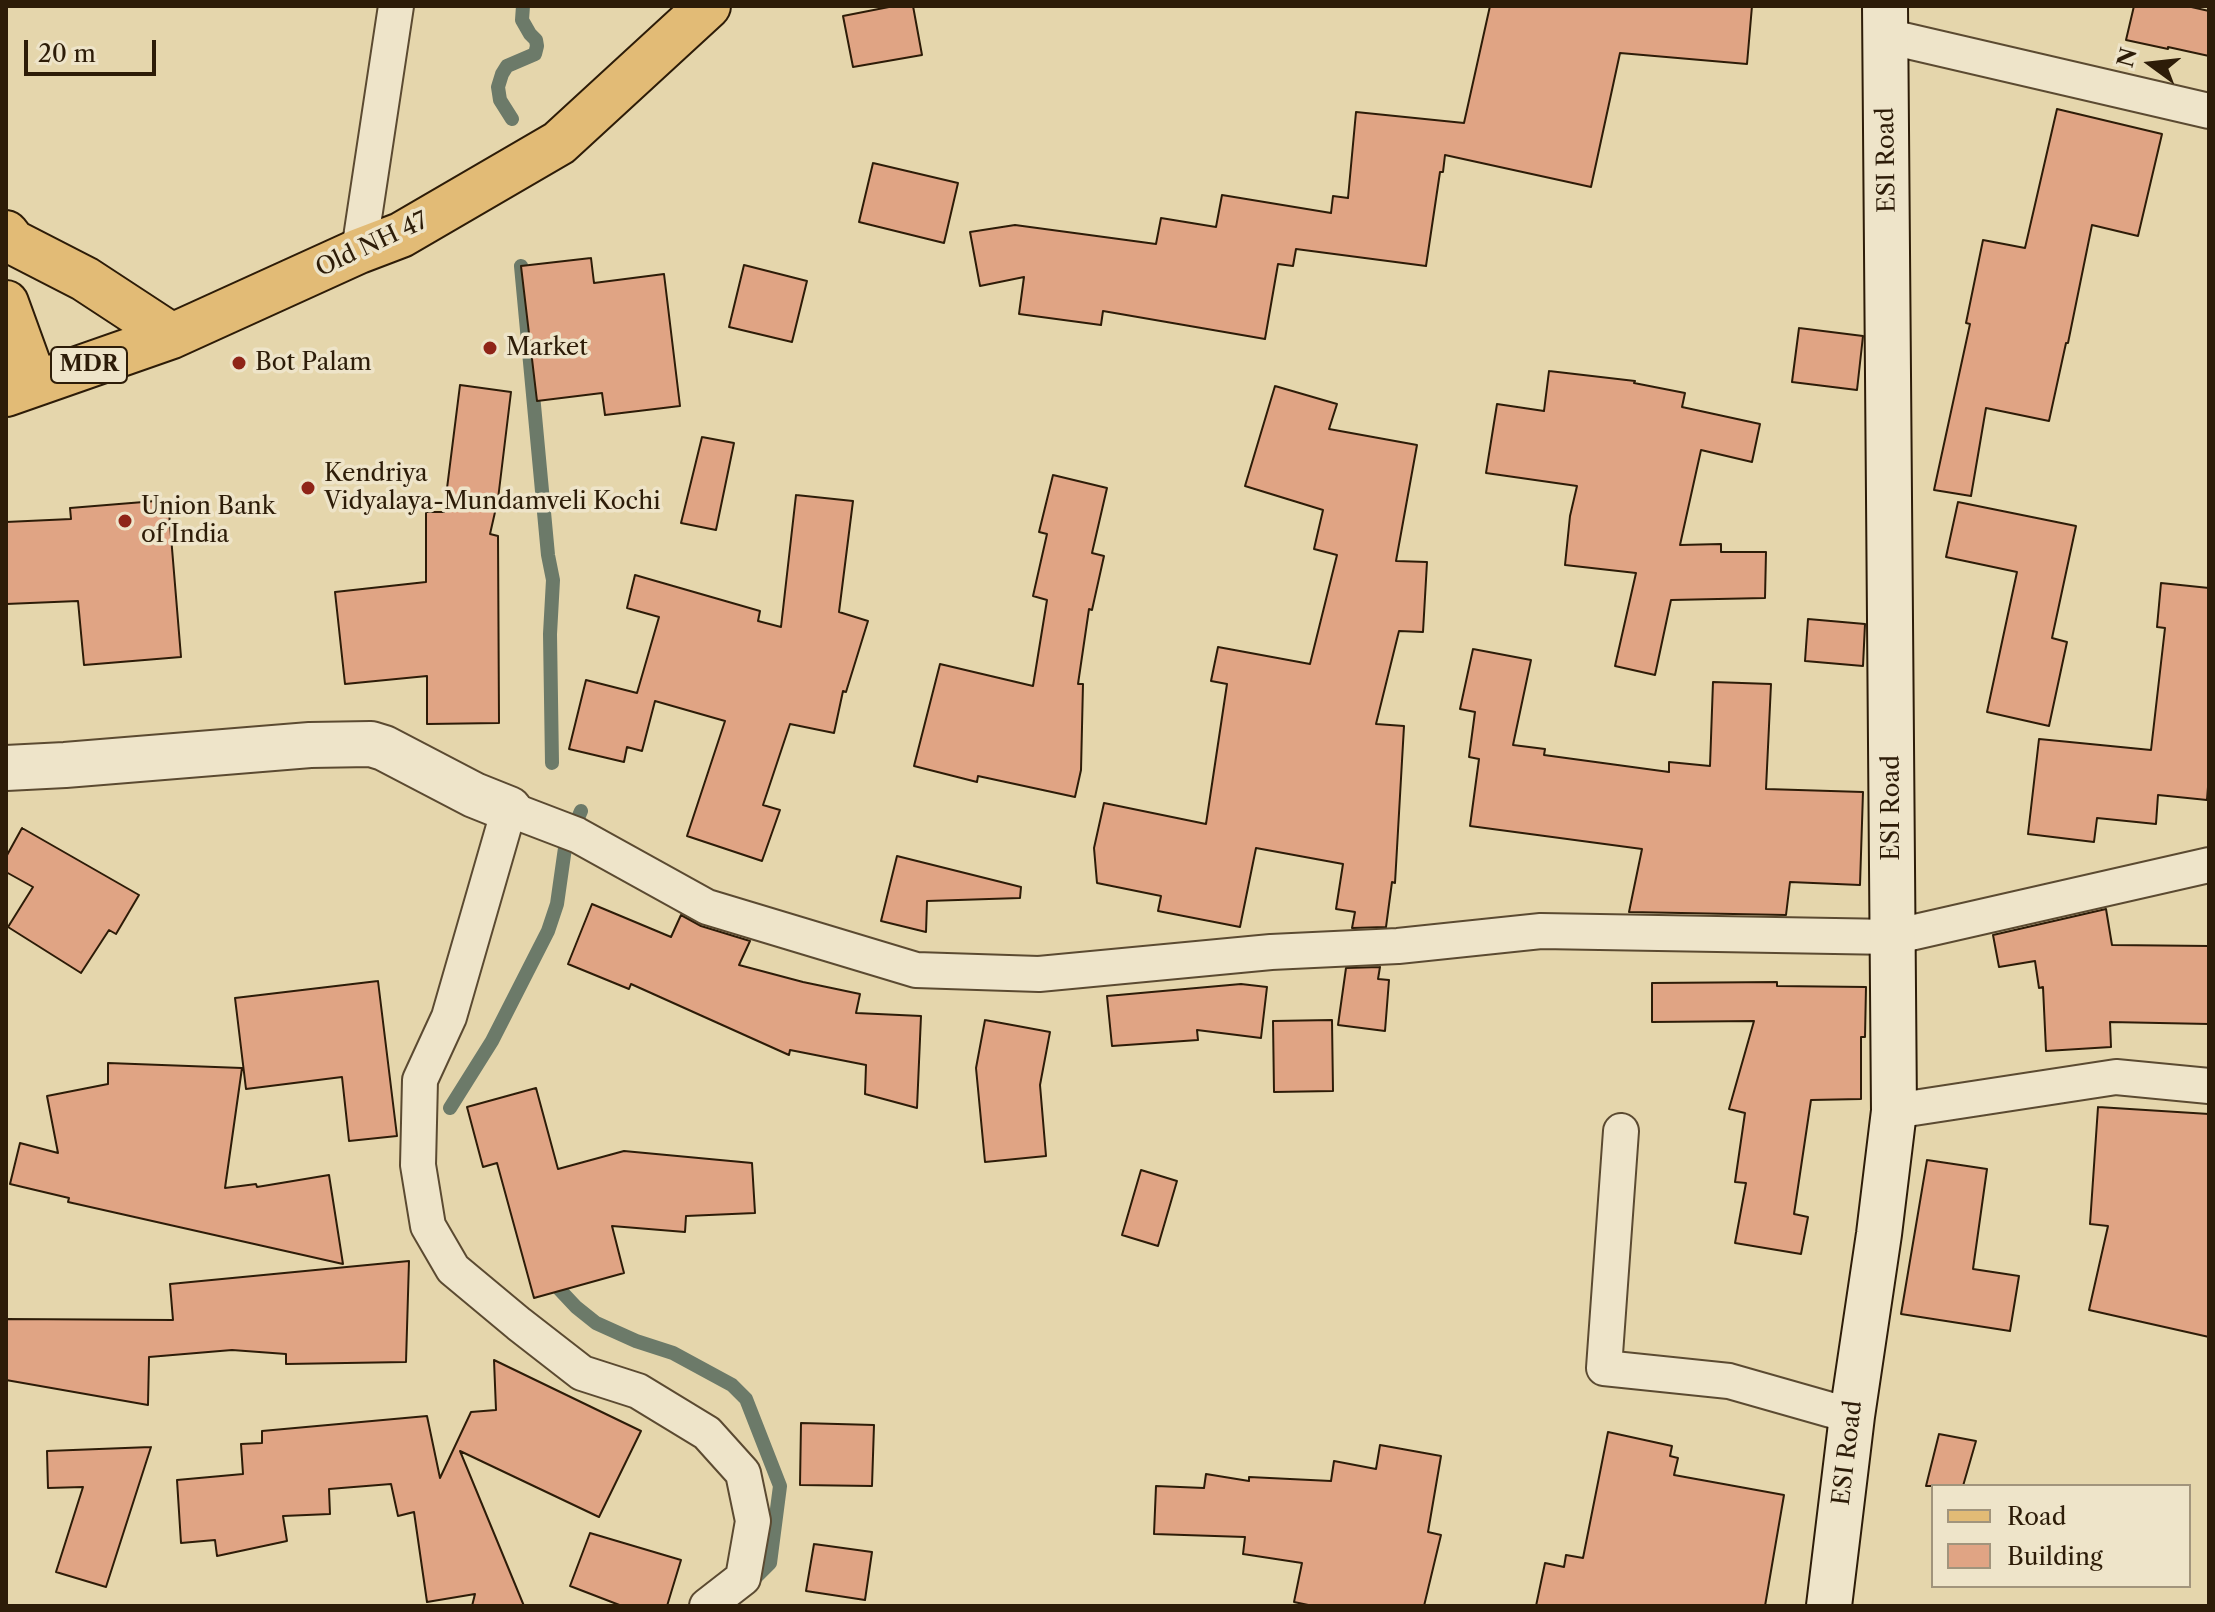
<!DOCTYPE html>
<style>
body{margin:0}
#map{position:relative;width:2215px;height:1612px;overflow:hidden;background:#e5d6ac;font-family:"Libre Caslon Text",serif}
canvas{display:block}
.frame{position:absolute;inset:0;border:8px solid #2d1c08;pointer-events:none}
.legend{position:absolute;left:1931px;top:1484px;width:260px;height:104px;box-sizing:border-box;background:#eee4c9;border:2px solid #a1947c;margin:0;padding:10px 14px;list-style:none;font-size:24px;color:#2d1c08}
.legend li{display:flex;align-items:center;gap:16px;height:40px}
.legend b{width:40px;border:2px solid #a1947c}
.north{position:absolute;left:2111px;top:24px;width:80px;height:80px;-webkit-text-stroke:6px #eee4c9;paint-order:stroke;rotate:285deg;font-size:22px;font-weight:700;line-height:32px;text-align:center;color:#2d1c08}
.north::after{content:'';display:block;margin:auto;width:28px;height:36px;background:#2d1c08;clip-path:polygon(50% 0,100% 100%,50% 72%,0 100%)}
.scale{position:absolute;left:24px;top:40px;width:132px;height:36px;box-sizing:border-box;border:4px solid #2d1c08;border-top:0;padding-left:10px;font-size:24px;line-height:28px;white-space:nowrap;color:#2d1c08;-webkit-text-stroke:6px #eee4c9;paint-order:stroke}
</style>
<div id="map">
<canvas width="2215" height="1612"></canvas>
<div class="frame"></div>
<ul class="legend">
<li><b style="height:10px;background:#e2bb76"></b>Road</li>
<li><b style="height:22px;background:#e0a484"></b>Building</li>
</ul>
<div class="north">N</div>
<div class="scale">20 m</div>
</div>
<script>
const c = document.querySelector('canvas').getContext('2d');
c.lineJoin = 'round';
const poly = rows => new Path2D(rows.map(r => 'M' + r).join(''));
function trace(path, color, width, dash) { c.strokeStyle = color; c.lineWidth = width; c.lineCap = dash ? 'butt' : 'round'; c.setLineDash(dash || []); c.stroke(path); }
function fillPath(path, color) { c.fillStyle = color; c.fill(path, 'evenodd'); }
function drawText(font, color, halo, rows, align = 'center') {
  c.font = font + ' "Libre Caslon Text",serif'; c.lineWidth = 7; c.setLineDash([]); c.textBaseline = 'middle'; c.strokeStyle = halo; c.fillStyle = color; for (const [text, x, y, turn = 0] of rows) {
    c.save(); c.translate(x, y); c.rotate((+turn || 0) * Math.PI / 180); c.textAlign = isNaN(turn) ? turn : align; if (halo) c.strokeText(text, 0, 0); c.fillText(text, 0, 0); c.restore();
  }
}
trace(poly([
 [512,119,500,100,498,87,502,74,507,66,535,54,537,46,536,40,530,34,522,20,523,6],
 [521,266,548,555,553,580,550,634,552,763],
 [450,1108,492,1041,548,931,557,904,565,848,581,811],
 [560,1290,576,1307,596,1323,636,1341,673,1353,732,1385,746,1399,780,1486,770,1563,748,1585]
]), '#6c7a69', 14);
const building = poly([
 [894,6,913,6,922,55,853,67,843,16,894,6],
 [1490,6,1752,6,1747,64,1620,53,1591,187,1445,155,1443,172,1440,172,1426,266,1296,249,1293,266,1278,264,1265,339,1103,311,1101,325,1019,314,1024,277,980,286,970,232,1015,225,1156,244,1161,218,1216,227,1222,195,1331,213,1333,196,1348,198,1356,112,1464,123,1490,6],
 [2134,6,2187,6,2209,11,2209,56,2168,47,2168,49,2126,40,2134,6],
 [2057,109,2162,134,2138,236,2092,225,2068,343,2066,343,2049,421,1986,408,1971,496,1934,490,1970,324,1966,323,1983,240,2025,248,2057,109],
 [873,163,958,183,944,243,859,222,873,163],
 [591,258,594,283,664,274,680,406,605,415,602,393,537,401,521,266,591,258],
 [744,265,807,281,792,342,729,327,744,265],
 [1799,328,1863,336,1857,390,1792,382,1799,328],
 [1549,371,1635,381,1634,383,1685,393,1682,407,1760,424,1752,462,1701,450,1680,545,1721,544,1721,552,1766,552,1765,598,1671,600,1655,675,1615,666,1636,573,1565,565,1570,516,1577,486,1486,473,1497,404,1544,411,1549,371],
 [460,385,511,392,498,499,490,534,498,536,499,723,427,724,427,676,345,684,335,592,426,582,426,512,444,512,460,385],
 [1275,386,1337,404,1329,429,1417,445,1396,561,1427,562,1423,632,1399,631,1376,724,1404,726,1395,883,1392,882,1386,927,1352,928,1355,912,1336,909,1343,864,1256,848,1240,927,1158,911,1161,896,1097,883,1094,848,1104,803,1206,824,1227,684,1211,681,1218,647,1310,664,1337,555,1314,549,1323,510,1245,486,1275,386],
 [702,437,734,443,716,530,681,523,702,437],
 [1053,475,1107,488,1092,553,1104,556,1092,610,1089,609,1078,684,1083,684,1081,770,1075,797,978,776,977,782,914,766,940,664,1033,686,1047,600,1033,596,1047,534,1039,532,1053,475],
 [796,495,853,501,839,612,868,621,846,692,843,691,834,733,790,724,763,805,780,810,762,861,687,836,725,721,655,701,642,751,627,747,624,762,569,749,586,680,637,693,659,617,627,608,635,575,760,611,758,621,781,627,796,495],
 [168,500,181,657,84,665,78,601,6,604,6,522,71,519,70,508,168,500],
 [1958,502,2076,526,2052,638,2067,642,2049,726,1987,712,2017,572,1946,557,1958,502],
 [2161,583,2209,588,2209,774,2207,800,2158,795,2156,824,2097,818,2094,842,2028,834,2039,739,2151,750,2165,628,2157,627,2161,583],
 [1808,619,1865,624,1863,666,1805,661,1808,619],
 [1473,649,1531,660,1513,745,1545,749,1544,755,1669,772,1669,762,1710,766,1713,682,1771,684,1766,789,1863,792,1860,885,1790,882,1786,915,1629,912,1642,849,1470,826,1479,759,1469,757,1475,712,1460,709,1473,649],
 [22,828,139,895,116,934,109,930,81,973,8,927,33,887,6,872,6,857,22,828],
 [897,856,1021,887,1020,898,927,901,926,932,881,921,897,856],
 [592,904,671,937,681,915,701,926,750,941,739,965,803,982,860,994,856,1013,921,1016,917,1108,865,1094,866,1065,790,1050,789,1055,631,984,629,989,568,964,592,904],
 [2106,909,2112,945,2209,946,2209,1024,2110,1022,2111,1047,2046,1051,2043,987,2039,988,2035,961,1999,967,1993,935,2106,909],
 [1380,967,1378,979,1389,980,1385,1031,1338,1025,1346,968,1380,967],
 [378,981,397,1136,349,1141,342,1077,246,1089,235,998,378,981],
 [1777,982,1777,986,1866,987,1865,1037,1861,1037,1861,1099,1811,1100,1794,1214,1808,1217,1801,1254,1735,1243,1746,1183,1735,1182,1745,1113,1729,1109,1754,1021,1652,1022,1652,983,1777,982],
 [1241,984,1267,987,1261,1038,1197,1030,1198,1040,1112,1046,1107,996,1241,984],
 [985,1020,1050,1032,1040,1085,1046,1156,985,1162,976,1068,985,1020],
 [1332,1020,1333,1091,1274,1092,1273,1021,1332,1020],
 [108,1063,242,1068,225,1188,256,1184,257,1187,329,1175,343,1264,68,1202,69,1198,10,1184,20,1143,58,1153,47,1096,108,1084,108,1063],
 [536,1088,558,1169,624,1151,752,1163,755,1213,686,1216,685,1232,612,1226,624,1273,534,1298,497,1163,483,1167,467,1107,536,1088],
 [2098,1107,2209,1114,2209,1337,2089,1310,2108,1226,2090,1224,2098,1107],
 [1927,1160,1987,1169,1973,1269,2019,1276,2010,1331,1901,1314,1927,1160],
 [1141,1170,1177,1181,1158,1246,1122,1235,1141,1170],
 [409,1261,406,1362,286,1364,286,1354,232,1350,149,1357,148,1405,6,1380,6,1319,173,1320,170,1284,409,1261],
 [494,1360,641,1431,599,1517,460,1451,524,1606,472,1606,475,1594,427,1602,414,1512,398,1516,391,1484,329,1489,330,1514,283,1516,287,1541,217,1556,215,1540,181,1543,177,1480,243,1474,241,1444,262,1443,262,1431,427,1416,440,1478,471,1412,496,1410,494,1360],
 [801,1423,874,1425,872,1486,800,1485,801,1423],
 [1608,1432,1672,1446,1670,1456,1678,1458,1674,1475,1784,1495,1765,1606,1536,1606,1545,1563,1564,1567,1566,1555,1583,1558,1608,1432],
 [1939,1434,1976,1441,1963,1486,1926,1486,1939,1434],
 [1380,1445,1441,1456,1428,1532,1441,1535,1424,1606,1313,1606,1294,1602,1302,1563,1243,1554,1245,1537,1154,1534,1156,1486,1204,1488,1206,1474,1249,1481,1249,1477,1331,1481,1334,1461,1376,1469,1380,1445],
 [151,1447,106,1587,56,1572,83,1487,48,1488,47,1451,151,1447],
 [590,1533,681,1560,667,1606,622,1606,570,1586,590,1533],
 [814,1544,872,1552,865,1600,806,1591,814,1544]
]);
fillPath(building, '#e0a484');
trace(building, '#2d1c08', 2);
const minor = poly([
 [1886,36,2209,111],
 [359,251,396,6],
 [1894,1111,2116,1077,2209,1086],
 [1621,1131,1604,1368,1729,1381,1852,1416],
 [707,1606,743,1578,753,1521,743,1473,707,1433,638,1391,582,1373,519,1324,453,1269,428,1226,418,1165,420,1080,449,1017,509,809,577,835,707,907,916,970,1039,974,1271,952,1398,946,1541,931,1893,937,2209,865]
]);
const tertiary = poly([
 [6,768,65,765,310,745,371,744,384,748,474,795,509,809]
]);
const secondary = poly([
 [1829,1606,1852,1416,1879,1234,1894,1111,1885,6]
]);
const primary = poly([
 [6,233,13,242,85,279,172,336],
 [6,303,35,383],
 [6,394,172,336,359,251,401,235,559,143,708,6]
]);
trace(minor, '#5b4a31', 38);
trace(tertiary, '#5b4a31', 48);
trace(secondary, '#2d1c08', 48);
trace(primary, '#2d1c08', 48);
trace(minor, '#eee4c9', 34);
trace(tertiary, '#eee4c9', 44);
trace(secondary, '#eee4c9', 44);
trace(primary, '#e2bb76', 44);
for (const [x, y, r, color] of [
 [490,348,8,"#8f2418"],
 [239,363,8,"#8f2418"],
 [308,488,8,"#8f2418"],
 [125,521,8,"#8f2418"]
]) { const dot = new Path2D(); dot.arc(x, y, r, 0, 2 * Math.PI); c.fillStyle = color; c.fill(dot); trace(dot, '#eee4c9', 3); }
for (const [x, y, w] of [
 [89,365,76]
]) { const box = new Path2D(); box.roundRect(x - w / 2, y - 18, w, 36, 6); c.fillStyle = '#eee4c9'; c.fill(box); trace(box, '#2d1c08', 2); }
drawText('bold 22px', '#2d1c08', null, [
 ["MDR",89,365]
]);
drawText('24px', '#2d1c08', '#eee4c9', [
 ["ESI Road",1887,160,-91],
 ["Old NH 47",372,245,-25],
 ["ESI Road",1892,808,-90],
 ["ESI Road",1848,1453,-83]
]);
drawText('24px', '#2d1c08', '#eee4c9', [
 ["Market",506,348],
 ["Bot Palam",255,363],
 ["Kendriya",324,474],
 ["Vidyalaya-Mundamveli Kochi",324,502],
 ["Union Bank",141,507],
 ["of India",141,535]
], 'left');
</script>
